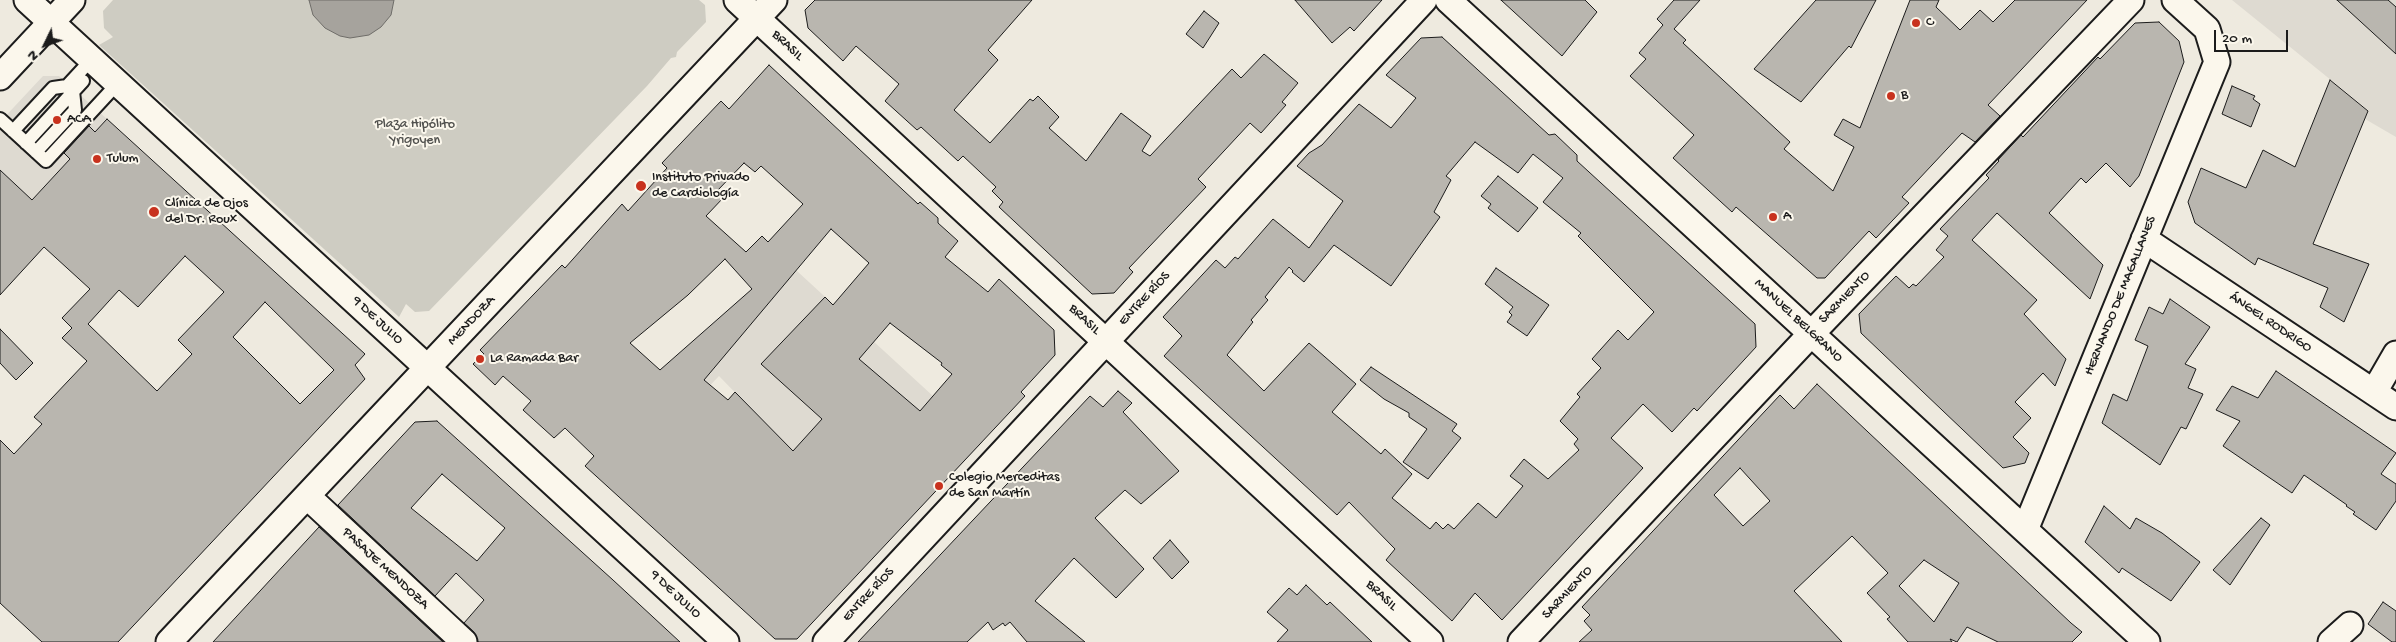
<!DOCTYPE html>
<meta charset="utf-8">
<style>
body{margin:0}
#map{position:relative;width:2396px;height:642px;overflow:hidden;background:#eeeadf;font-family:"Gochi Hand",sans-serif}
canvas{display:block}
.north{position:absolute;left:20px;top:20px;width:50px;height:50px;-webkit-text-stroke:4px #fbf7ec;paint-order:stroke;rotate:228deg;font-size:14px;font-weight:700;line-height:20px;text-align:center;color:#1c1c1c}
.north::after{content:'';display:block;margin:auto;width:18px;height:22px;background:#1c1c1c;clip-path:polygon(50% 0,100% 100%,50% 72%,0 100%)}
.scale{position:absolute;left:2214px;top:30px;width:74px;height:22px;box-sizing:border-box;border:2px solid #1c1c1c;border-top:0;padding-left:6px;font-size:15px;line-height:18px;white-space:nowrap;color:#1c1c1c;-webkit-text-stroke:4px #fbf7ec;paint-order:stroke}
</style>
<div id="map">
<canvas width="2396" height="642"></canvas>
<div class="north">N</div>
<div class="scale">20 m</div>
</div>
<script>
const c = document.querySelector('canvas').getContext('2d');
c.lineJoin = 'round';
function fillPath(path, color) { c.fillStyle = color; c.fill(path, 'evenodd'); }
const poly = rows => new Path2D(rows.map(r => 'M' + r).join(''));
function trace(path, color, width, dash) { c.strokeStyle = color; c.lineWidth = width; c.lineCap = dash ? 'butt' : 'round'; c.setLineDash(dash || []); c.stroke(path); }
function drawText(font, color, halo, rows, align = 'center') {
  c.font = font + ' "Gochi Hand",sans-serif'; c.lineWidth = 4; c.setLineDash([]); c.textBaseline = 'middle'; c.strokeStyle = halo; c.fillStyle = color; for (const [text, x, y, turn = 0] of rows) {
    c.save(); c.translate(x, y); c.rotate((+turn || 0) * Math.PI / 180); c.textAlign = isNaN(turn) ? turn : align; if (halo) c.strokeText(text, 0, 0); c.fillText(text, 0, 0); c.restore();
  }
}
fillPath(poly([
 [2232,0,2396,0,2396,137,2365,119,2368,110],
 [43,76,59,76,107,119,0,234,0,122],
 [785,260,983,442,899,530,839,471,825,485,719,376,700,396,705,332]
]), '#dedad1');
fillPath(poly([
 [113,0,699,0,705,5,706,22,677,52,676,57,671,58,647,86,429,311,415,312,406,304,399,317,99,45,113,37,104,28,103,11]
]), '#ceccc2');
const water = poly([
 [309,0,394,0,391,15,381,27,369,35,350,38,340,36,325,28,313,15,309,0]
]);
fillPath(water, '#a6a39d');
trace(water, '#6f6d69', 1);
const building = poly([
 [815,0,1032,0,988,50,998,60,954,110,990,143,1030,99,1033,101,1038,96,1059,117,1049,128,1086,161,1121,113,1151,136,1142,151,1150,156,1232,69,1241,78,1264,54,1298,83,1282,102,1286,105,1261,133,1250,123,1198,179,1206,187,1129,268,1133,272,1114,293,1092,294,999,207,1003,202,992,191,996,187,963,156,958,161,921,127,917,130,885,101,899,84,856,46,843,61,808,28,805,10,815,0],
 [1295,0,1382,0,1354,31,1350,27,1332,43,1295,0],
 [1501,0,1585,0,1597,12,1562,56,1501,0],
 [1674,0,1700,0,1674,29,1686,40,1683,43,1790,142,1784,149,1833,191,1854,147,1834,135,1843,119,1860,128,1910,0,1939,0,1936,7,1960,30,1980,10,1993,22,2015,0,2087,0,1988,105,2000,116,1975,142,1962,133,1902,197,1909,203,1876,238,1869,231,1825,278,1817,278,1736,207,1732,212,1673,158,1694,135,1630,76,1646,59,1639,53,1663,25,1657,19,1674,0],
 [1816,0,1876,0,1851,48,1849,46,1801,102,1754,69,1816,0],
 [2337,0,2388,0,2396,7,2396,54,2337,0],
 [1204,11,1219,23,1203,48,1186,34,1204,11],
 [2159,22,2179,41,2184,62,2139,176,2130,187,2106,163,2086,183,2081,178,2049,213,2103,265,2090,299,1997,213,1972,240,2037,300,2024,314,2066,359,2055,386,2043,373,2015,402,2031,418,2013,437,2029,453,2025,463,2003,468,1861,333,1859,314,1896,276,1909,288,1913,284,1916,286,1944,257,1936,250,1948,236,1940,229,1989,178,1986,175,1999,161,1998,160,2021,135,2023,137,2098,57,2100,59,2135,23,2159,22],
 [1442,37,1549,135,1555,134,1577,155,1577,161,1755,324,1756,347,1697,411,1694,408,1672,432,1643,404,1611,438,1643,468,1502,620,1475,593,1452,621,1386,560,1395,549,1349,502,1337,515,1164,356,1182,336,1163,317,1216,260,1225,268,1235,257,1238,259,1273,219,1309,248,1343,201,1297,166,1309,153,1322,145,1359,104,1391,128,1416,98,1386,75,1421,38,1442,37],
 [1475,142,1518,173,1533,154,1563,178,1543,202,1581,233,1578,236,1654,312,1628,340,1618,330,1592,359,1601,368,1577,394,1580,397,1560,421,1578,439,1574,444,1579,450,1548,479,1524,459,1510,476,1523,486,1496,518,1478,503,1454,529,1448,524,1443,529,1436,522,1430,529,1392,498,1412,474,1385,449,1381,454,1332,412,1356,384,1309,343,1264,391,1227,355,1253,322,1251,320,1268,300,1265,297,1289,267,1293,271,1292,272,1304,282,1334,245,1391,286,1440,217,1434,212,1451,180,1446,176,1475,142],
 [769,65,918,204,920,202,938,218,938,223,958,241,945,257,988,292,999,279,1054,330,1055,355,1021,392,1025,396,797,639,775,639,585,466,594,456,565,428,554,438,523,410,531,401,503,376,495,385,473,364,484,354,480,350,562,265,565,268,622,204,628,211,667,168,662,163,721,101,729,109,769,65],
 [744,163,755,172,761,166,803,204,768,242,762,236,746,252,706,216,724,197,717,191,744,163],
 [831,229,869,263,833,305,825,297,761,364,822,419,793,451,735,392,728,400,704,380,831,229],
 [725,259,752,289,660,370,630,343,688,295,725,259],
 [890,323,942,363,941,365,952,374,920,411,859,359,890,323],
 [2330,80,2368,111,2313,244,2369,264,2344,322,2320,307,2328,288,2258,258,2255,265,2195,223,2188,202,2201,168,2246,188,2263,150,2295,167,2330,80],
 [2232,86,2255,96,2253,99,2260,104,2251,127,2222,114,2232,86],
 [107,119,365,354,355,365,365,379,118,642,42,642,0,603,0,440,14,454,42,424,34,417,87,361,62,338,72,328,62,318,90,289,44,247,0,295,0,170,32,200,70,159,64,153,89,126,95,132,107,119],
 [185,256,224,292,178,340,192,354,157,391,88,324,119,290,138,307,185,256],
 [265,302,334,370,300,404,233,337,265,302],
 [1498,176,1538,208,1518,232,1488,208,1491,204,1481,196,1498,176],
 [1496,268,1549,305,1527,336,1507,322,1512,315,1509,312,1513,307,1485,284,1496,268],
 [2170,299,2210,327,2185,364,2196,369,2188,388,2203,394,2186,429,2181,427,2160,465,2102,423,2113,394,2127,401,2148,346,2135,340,2149,307,2163,314,2170,299],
 [0,329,33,363,16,380,0,363,0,329],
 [1371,367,1457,424,1452,431,1461,438,1428,479,1403,462,1427,429,1409,417,1409,413,1384,399,1360,380,1371,367],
 [2276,371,2396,453,2381,474,2396,484,2396,501,2376,530,2353,514,2355,512,2346,506,2347,505,2304,475,2292,493,2223,446,2240,421,2216,410,2232,386,2258,398,2276,371],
 [1817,384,2071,623,2082,632,2072,642,1998,642,1967,627,1957,642,1950,639,1952,642,1908,642,1887,619,1890,617,1867,593,1888,573,1852,536,1794,591,1842,642,1579,642,1592,630,1584,621,1590,615,1582,607,1780,395,1794,409,1817,384],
 [1740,468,1770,501,1743,526,1714,495,1740,468],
 [1924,560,1959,583,1934,622,1899,586,1924,560],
 [1118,391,1132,403,1123,412,1179,471,1141,504,1125,490,1095,518,1144,569,1116,598,1074,558,1035,601,1085,642,1027,642,1010,622,1005,626,1003,623,993,630,988,622,967,642,858,642,1090,396,1103,407,1118,391],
 [437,421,613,580,680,642,478,642,474,632,464,623,484,600,456,573,435,596,338,505,415,422,437,421],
 [442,474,505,528,477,561,411,508,442,474],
 [2104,506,2130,529,2136,518,2162,533,2200,562,2171,601,2122,568,2119,573,2085,542,2104,506],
 [2261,518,2270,525,2230,585,2213,570,2261,518],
 [319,527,443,642,213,642,319,527],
 [1170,540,1189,562,1172,579,1153,558,1170,540],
 [1306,585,1327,605,1330,602,1372,642,1277,642,1288,630,1267,612,1289,588,1297,595,1306,585],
 [2383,602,2396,611,2396,642,2392,642,2368,624,2383,602]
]);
fillPath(building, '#b9b6af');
trace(building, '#1c1c1c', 1);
const lane = poly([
 [0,119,46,161,118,83],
 [13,131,53,88,67,86,92,59],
 [26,143,83,81],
 [36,152,75,110,73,91]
]);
const street = poly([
 [27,0,726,642],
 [737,0,1430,642],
 [1448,0,2147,642],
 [0,77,72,0],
 [2144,239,2396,407],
 [2374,392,2396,354],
 [307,496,464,642],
 [2025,530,2217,62,2207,29,2175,0],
 [169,642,774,0],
 [826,642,1424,0],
 [1521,642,1811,334,2131,0],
 [2331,642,2350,625]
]);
trace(lane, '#1c1c1c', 16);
trace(street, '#1c1c1c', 29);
trace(lane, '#fbf7ec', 12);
trace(street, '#fbf7ec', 25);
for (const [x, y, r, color] of [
 [1916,23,5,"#c8321e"],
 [1891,96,5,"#c8321e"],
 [57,120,5,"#c8321e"],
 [97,159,5,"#c8321e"],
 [641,186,6,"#c8321e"],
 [154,212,6,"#c8321e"],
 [1773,217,5,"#c8321e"],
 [480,359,5,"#c8321e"],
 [939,486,5,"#c8321e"]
]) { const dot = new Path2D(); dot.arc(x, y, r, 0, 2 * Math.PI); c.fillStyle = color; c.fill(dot); trace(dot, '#fbf7ec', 2); }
drawText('14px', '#1c1c1c', '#fbf7ec', [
 ["C",1926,23],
 ["B",1901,96],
 ["ACA",67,120],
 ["Tulum",107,159],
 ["Instituto Privado",652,178],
 ["de Cardiología",652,194],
 ["Clínica de Ojos",165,204],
 ["del Dr. Roux",165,220],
 ["A",1783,217],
 ["La Ramada Bar",490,359],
 ["Colegio Merceditas",949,478],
 ["de San Martín",949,494]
], 'left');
drawText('14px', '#1c1c1c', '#fbf7ec', [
 ["BRASIL",787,46,43],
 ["HERNANDO DE MAGALLANES",2121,296,-68],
 ["SARMIENTO",1845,298,-46],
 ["ENTRE RÍOS",1145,299,-47],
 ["BRASIL",1084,320,43],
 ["9 DE JULIO",377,321,43],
 ["MENDOZA",472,321,-47],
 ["MANUEL BELGRANO",1798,321,43],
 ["ÁNGEL RODRIGO",2270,323,34],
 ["PASAJE MENDOZA",385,569,43],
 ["SARMIENTO",1568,593,-47],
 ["9 DE JULIO",675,595,43],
 ["ENTRE RÍOS",869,595,-47],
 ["BRASIL",1381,596,43]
]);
drawText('14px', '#51514e', '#fbf7ec', [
 ["Plaza Hipólito",415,125],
 ["Yrigoyen",415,141]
]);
</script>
